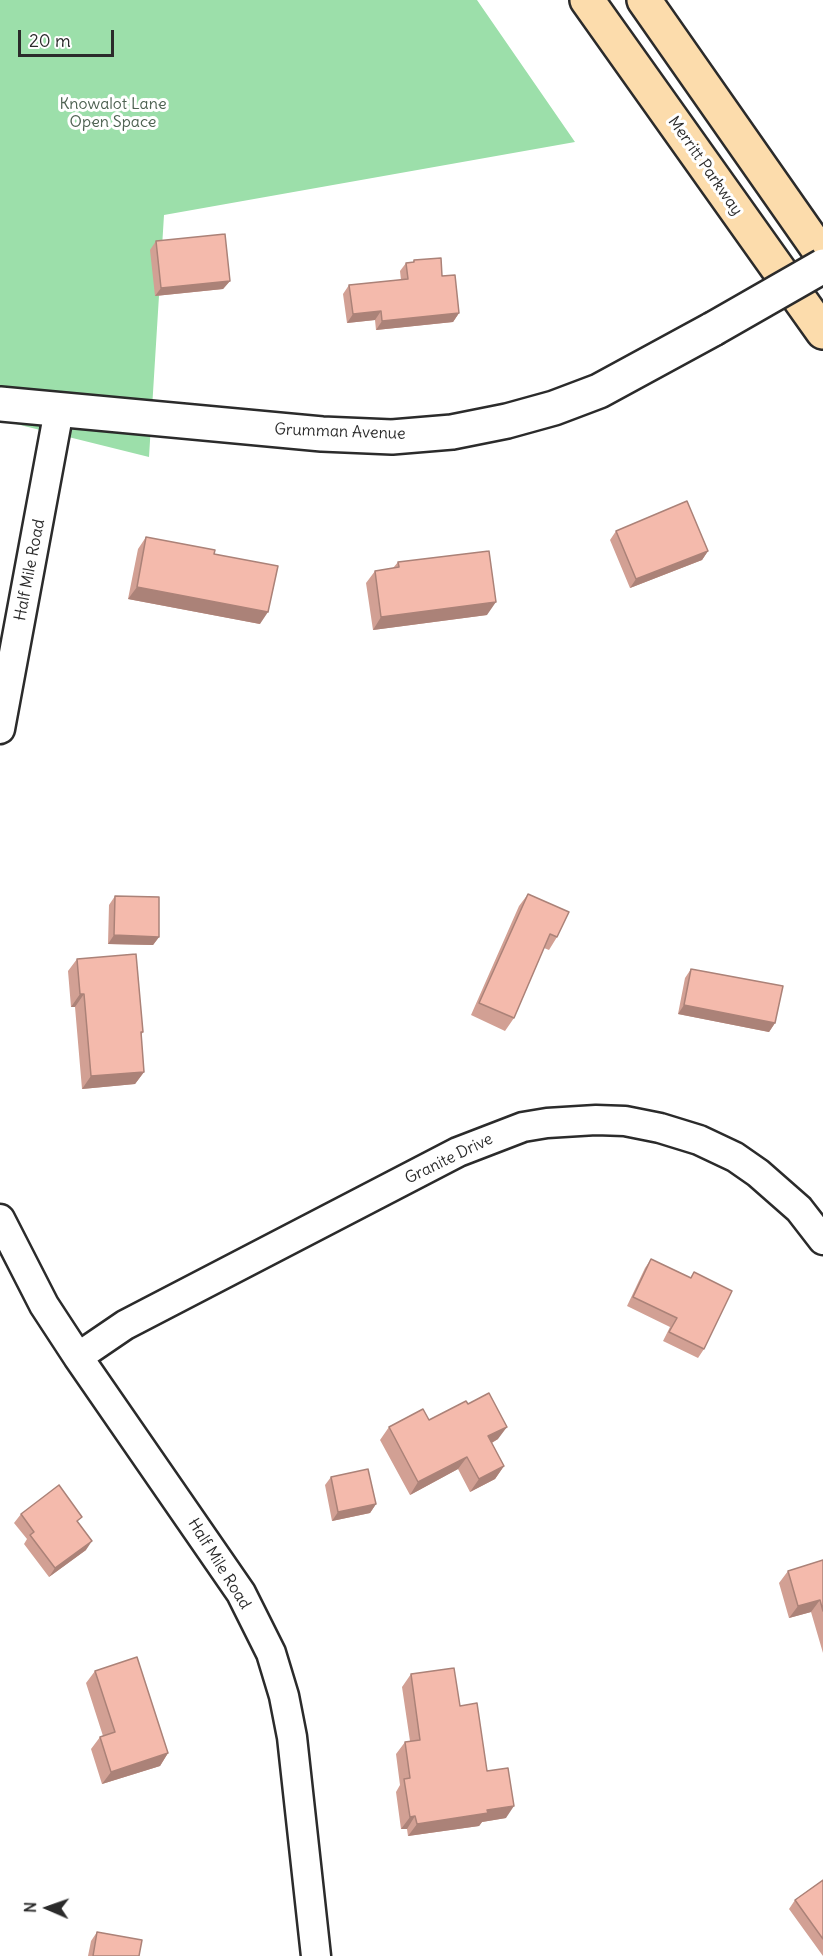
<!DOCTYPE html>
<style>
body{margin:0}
#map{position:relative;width:823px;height:1956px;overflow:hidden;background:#fff;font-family:Delius,sans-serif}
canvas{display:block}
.north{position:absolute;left:18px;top:1878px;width:60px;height:60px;-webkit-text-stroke:4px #fff;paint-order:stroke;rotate:272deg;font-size:16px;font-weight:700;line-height:24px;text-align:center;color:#2b2b2b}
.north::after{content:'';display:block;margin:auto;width:21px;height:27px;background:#2b2b2b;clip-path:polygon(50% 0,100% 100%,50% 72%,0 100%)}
.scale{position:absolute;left:18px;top:30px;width:96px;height:27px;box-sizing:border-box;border:3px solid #2b2b2b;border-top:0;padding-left:8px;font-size:18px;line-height:21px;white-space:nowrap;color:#2b2b2b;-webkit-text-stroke:4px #fff;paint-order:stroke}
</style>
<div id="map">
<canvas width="823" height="1956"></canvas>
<div class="north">N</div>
<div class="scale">20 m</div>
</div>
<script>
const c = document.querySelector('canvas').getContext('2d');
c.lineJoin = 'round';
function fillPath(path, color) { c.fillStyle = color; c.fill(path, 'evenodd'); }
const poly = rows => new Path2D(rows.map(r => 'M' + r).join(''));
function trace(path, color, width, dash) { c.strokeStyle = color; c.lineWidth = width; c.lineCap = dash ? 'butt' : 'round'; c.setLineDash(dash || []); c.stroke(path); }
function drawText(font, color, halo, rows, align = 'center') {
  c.font = font + ' Delius,sans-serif'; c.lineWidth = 6; c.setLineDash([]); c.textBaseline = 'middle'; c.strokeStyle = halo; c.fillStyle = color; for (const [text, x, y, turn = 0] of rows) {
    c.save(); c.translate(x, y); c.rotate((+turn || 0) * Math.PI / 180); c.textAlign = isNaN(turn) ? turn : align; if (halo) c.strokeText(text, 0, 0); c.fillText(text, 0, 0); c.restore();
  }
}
fillPath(poly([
 [0,0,477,0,575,142,164,215,149,457,0,420]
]), '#9cdfaa');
const street = poly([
 [0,729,59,410],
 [0,1219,44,1305,78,1357,241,1593,271,1653,284,1696,292,1737,316,1956],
 [78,1357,125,1325,458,1152,523,1127,547,1123,596,1120,625,1121,660,1128,699,1140,735,1157,758,1173,799,1209,823,1240]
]);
const secondary = poly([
 [0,404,322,434,392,437,452,432,507,421,554,408,599,391,713,329]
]);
const highway = poly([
 [587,0,823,332],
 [644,0,823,256]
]);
trace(street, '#2b2b2b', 33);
trace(secondary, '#2b2b2b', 38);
trace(highway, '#2b2b2b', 38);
trace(street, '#fff', 28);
trace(secondary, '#fff', 33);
trace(highway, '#fcdcac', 33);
const secondaryBridge = poly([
 [713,329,823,266]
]);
trace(secondaryBridge, '#2b2b2b', 38, []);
trace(secondaryBridge, '#fff', 33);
fillPath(poly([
 [156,241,230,281,223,289,155,296,150,250],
 [414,260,442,276,459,313,453,322,376,330,375,320,347,323,343,294,349,285,401,280,400,271,406,263,413,262],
 [616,531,708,551,702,560,630,588,610,540],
 [146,537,214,554,260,624,128,599,138,549],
 [398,562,487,615,373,630,366,583,375,571,393,568],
 [528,894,557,937,549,950,544,948,514,1018,505,1031,471,1015,519,906],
 [115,896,159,937,153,945,108,944,109,905],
 [77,959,143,1032,141,1035,144,1072,135,1084,82,1089,75,1007,71,1007,68,971],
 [691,969,775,1023,769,1032,678,1014,685,978],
 [651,1259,690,1278,694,1272,704,1349,698,1358,663,1341,670,1327,627,1306,645,1268],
 [468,1404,498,1439,492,1443,504,1466,495,1479,470,1492,458,1469,410,1495,380,1440,389,1427,429,1420],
 [331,1477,376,1504,370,1513,332,1521,325,1485],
 [21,1514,78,1523,86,1550,49,1577,24,1544,27,1539,14,1523],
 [823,1560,823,1653,811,1612,789,1618,779,1583,788,1571],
 [95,1671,168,1753,160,1766,102,1784,91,1749,100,1737,103,1736,86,1683],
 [411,1674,460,1706,506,1818,482,1822,479,1826,408,1836,407,1829,401,1829,396,1792,400,1785,396,1754,405,1742,410,1741,402,1687],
 [823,1880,823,1956,789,1909,795,1900],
 [97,1932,139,1956,88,1956,91,1941]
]), '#d2a094');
fillPath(poly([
 [230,281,223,289,155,296,161,288],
 [381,311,375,320,347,323,353,314],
 [459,313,453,322,376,330,382,321],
 [708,551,702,560,630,588,636,579],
 [137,587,268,612,260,624,128,599],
 [496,602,487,615,373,630,381,617],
 [114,935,159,937,153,945,108,944],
 [80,994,84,994,75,1007,71,1007],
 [684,1005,775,1023,769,1032,678,1014],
 [144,1072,135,1084,82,1089,91,1076],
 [507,1427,498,1439,480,1449,488,1436],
 [467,1457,458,1469,410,1495,418,1482],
 [504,1466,495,1479,470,1492,479,1479],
 [376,1504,370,1513,332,1521,338,1512],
 [92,1541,86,1550,49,1577,55,1568],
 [820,1600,811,1612,789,1618,798,1606],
 [168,1753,160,1766,102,1784,111,1772],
 [514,1806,506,1818,482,1822,479,1826,408,1836,417,1824,487,1810],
 [415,1816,407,1829,401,1829,410,1817]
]), '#ab8278');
const building = poly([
 [225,234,230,281,161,288,156,241,225,234],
 [441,258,442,276,455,275,459,313,382,321,381,311,353,314,349,285,408,279,406,263,414,262,414,260,441,258],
 [687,501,708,551,636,579,616,531,687,501],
 [146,537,215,550,214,554,278,566,268,612,137,587,146,537],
 [489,551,496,602,381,617,375,571,399,567,398,562,489,551],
 [528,894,569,912,557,937,550,934,514,1018,479,1003,528,894],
 [115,896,159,897,159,937,114,935,115,896],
 [136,954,143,1032,141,1032,144,1072,91,1076,84,994,80,994,77,959,136,954],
 [691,969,783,986,775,1023,684,1005,691,969],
 [651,1259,691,1278,694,1272,732,1291,704,1349,669,1332,677,1318,633,1297,651,1259],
 [489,1393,507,1427,488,1436,504,1466,479,1479,467,1457,418,1482,389,1427,423,1409,429,1420,466,1401,468,1404,489,1393],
 [368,1469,376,1504,338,1512,331,1477,368,1469],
 [59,1485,82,1517,77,1521,92,1541,55,1568,30,1535,34,1532,21,1514,59,1485],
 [823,1560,823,1611,820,1600,798,1606,788,1571,823,1560],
 [137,1657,168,1753,111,1772,100,1737,115,1732,95,1671,137,1657],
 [454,1668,460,1706,477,1703,487,1771,508,1768,514,1806,487,1810,488,1813,417,1824,415,1816,410,1817,404,1779,410,1778,405,1742,420,1740,411,1674,454,1668],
 [823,1880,823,1939,795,1900,823,1880],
 [97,1932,142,1940,139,1956,93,1956,97,1932]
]);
fillPath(building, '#f4baac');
trace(building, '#ab8278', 1.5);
drawText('16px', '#4d6151', '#fff', [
 ["Knowalot Lane",113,104],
 ["Open Space",113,122]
]);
drawText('16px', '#2b2b2b', '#fff', [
 ["Merritt Parkway",705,166,55],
 ["Grumman Avenue",340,432,2],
 ["Half Mile Road",30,570,-79],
 ["Granite Drive",449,1159,-26],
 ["Half Mile Road",219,1564,58]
]);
</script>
